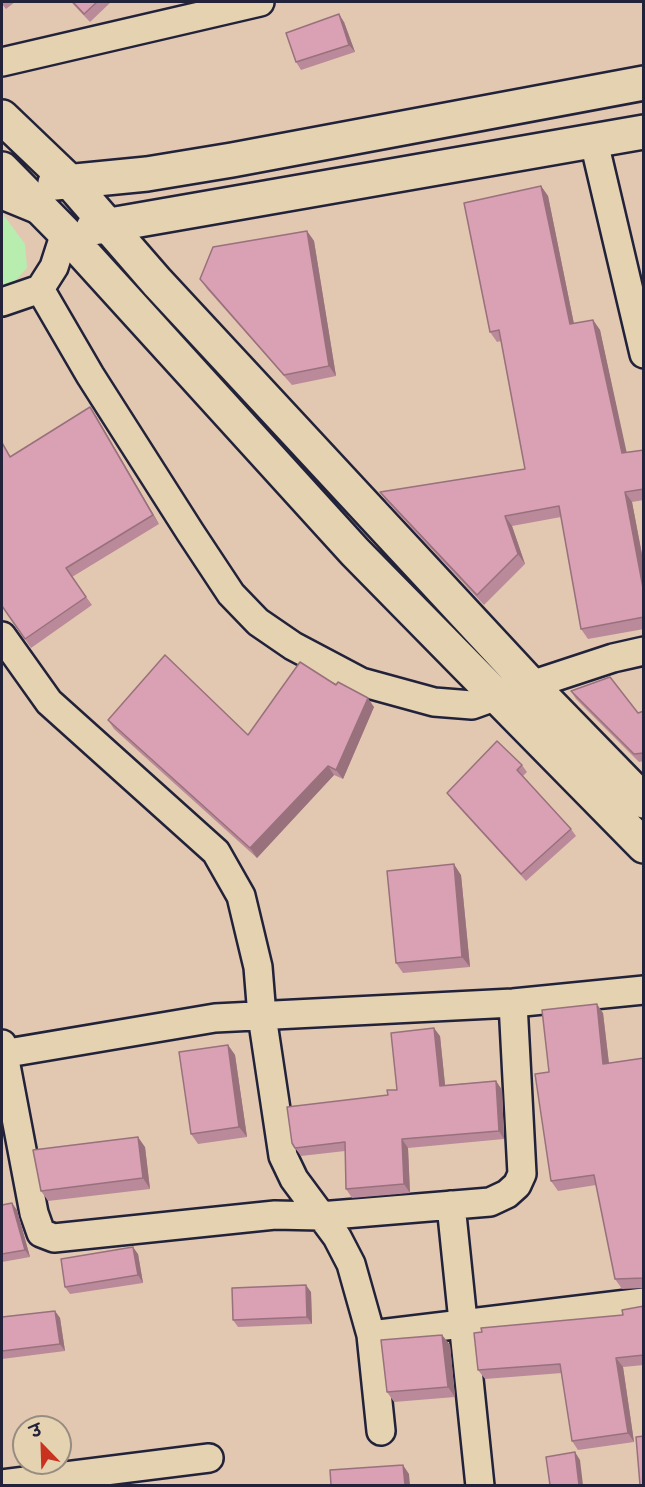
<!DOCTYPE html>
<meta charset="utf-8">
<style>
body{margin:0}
#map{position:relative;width:645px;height:1487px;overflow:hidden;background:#e2c8b1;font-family:Mali,"Playpen Sans Deva",sans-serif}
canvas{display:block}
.frame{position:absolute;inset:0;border:3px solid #22223b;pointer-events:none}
.north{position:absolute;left:12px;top:1415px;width:60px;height:60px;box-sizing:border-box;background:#e4d2b0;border:2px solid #968c81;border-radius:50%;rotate:337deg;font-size:16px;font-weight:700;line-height:24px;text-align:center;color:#22223b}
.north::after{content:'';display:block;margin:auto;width:21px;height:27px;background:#c8321e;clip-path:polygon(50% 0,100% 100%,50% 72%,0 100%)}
</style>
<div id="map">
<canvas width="645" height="1487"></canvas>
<div class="frame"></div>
<div class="north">उ</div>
</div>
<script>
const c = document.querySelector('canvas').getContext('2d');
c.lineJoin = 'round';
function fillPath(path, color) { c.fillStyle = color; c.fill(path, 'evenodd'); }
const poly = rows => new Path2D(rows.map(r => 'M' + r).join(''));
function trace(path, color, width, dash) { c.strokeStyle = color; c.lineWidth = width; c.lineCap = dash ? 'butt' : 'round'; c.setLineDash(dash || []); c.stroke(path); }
fillPath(poly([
 [2,213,25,244,27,268,9,287,2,289]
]), '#b7edaf');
const street = poly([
 [2,62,260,2],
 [594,142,644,354],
 [2,195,41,211],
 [40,289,90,375,190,532,231,594,258,622,293,646,361,682,434,702,472,705,497,696],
 [2,302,40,289,54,267,65,233],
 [2,636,49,702,216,852,241,896,258,967,262,1016,283,1156,294,1179,337,1237,351,1264,371,1335,381,1431],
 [531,685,613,658,644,651],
 [2,1044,34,1213,41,1233,54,1238,275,1215,320,1216,490,1202,507,1194,517,1185,522,1174,513,1003],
 [2,1054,215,1018,513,1003,644,990],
 [451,1205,480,1486],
 [371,1335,644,1302],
 [2,1484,209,1458]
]);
const secondary = poly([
 [2,117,71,183,157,282,531,685,644,801],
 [2,169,65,233,355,552,644,846],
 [55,183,147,174,232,160,644,83],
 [93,228,644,132]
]);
trace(street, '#22223b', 32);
trace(secondary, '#22223b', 38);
trace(street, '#e4d2b0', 27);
trace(secondary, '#e4d2b0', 33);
fillPath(poly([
 [2,2,15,2,6,9,2,4],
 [71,2,111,2,90,22],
 [344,22,355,52,301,70,296,62],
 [541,186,548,196,574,324,593,320,600,330,626,453,644,450,644,500,632,502,644,565,644,629,588,639,581,629,561,517,512,526,525,564,484,605,387,502,380,492,525,469,501,341,497,342,490,332],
 [307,231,314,241,336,376,292,385,207,289,200,279],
 [96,416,159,524,72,577,92,605,31,648,2,606,2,441,11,457],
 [336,685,374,707,343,779,334,775,257,858,114,729,108,720,248,735],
 [571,691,638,713,644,711,644,761,639,762,576,699],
 [522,765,527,772,523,776,571,829,576,836,526,881,452,800,447,793],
 [461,875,470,967,403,973,396,963],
 [603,1013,609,1063,644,1058,644,1288,622,1289,615,1279,596,1185,558,1191,551,1181,549,1072],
 [440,1036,445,1085,496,1081,502,1090,504,1139,408,1148,410,1193,352,1198,346,1189,345,1151,301,1156,295,1148,397,1090],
 [228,1045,235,1055,247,1137,198,1144,191,1134],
 [145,1147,150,1189,48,1201,41,1191],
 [2,1205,17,1210,30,1257,2,1262],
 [138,1254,143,1283,70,1294,65,1287],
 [311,1292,312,1324,238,1327,233,1320],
 [644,1306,644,1365,623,1367,634,1442,578,1450,572,1441,562,1373,485,1379,478,1370],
 [55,1311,60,1318,65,1351,2,1359,2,1317],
 [442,1335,450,1345,455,1397,394,1402,387,1392]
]), '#bb8a9a');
fillPath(poly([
 [339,14,344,22,355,52,349,45],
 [541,186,548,196,576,334,570,324],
 [307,231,314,241,336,376,329,366],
 [593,320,600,330,629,463,622,453],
 [90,407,96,416,159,524,153,515],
 [625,492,632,502,644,565,644,593],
 [505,516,512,526,525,564,518,554],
 [368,698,374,707,343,779,336,770],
 [328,766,334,775,257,858,250,848],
 [454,864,461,875,470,967,462,957],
 [597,1004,603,1013,610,1073,603,1064],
 [434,1028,440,1036,446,1094,440,1086],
 [228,1045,235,1055,247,1137,239,1127],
 [496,1081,502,1090,504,1139,499,1131],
 [138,1137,145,1147,150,1189,143,1178],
 [402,1139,408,1148,410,1193,404,1184],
 [12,1203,17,1210,30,1257,25,1250],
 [133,1247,138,1254,143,1283,138,1275],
 [306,1285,311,1292,312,1324,307,1317],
 [55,1311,60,1318,65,1351,60,1344],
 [442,1335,450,1345,455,1397,448,1387],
 [616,1358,623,1367,634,1442,628,1433],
 [575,1452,580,1460,583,1485,579,1485],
 [403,1465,409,1474,410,1485,405,1485]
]), '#98717d');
const building = poly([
 [73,2,97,2,84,14,73,2],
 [339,14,349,45,296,62,286,33,339,14],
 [541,186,570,324,593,320,622,453,644,450,644,489,625,492,644,593,644,617,581,629,559,506,505,516,518,554,477,595,380,492,525,469,499,330,490,332,464,203,541,186],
 [307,231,329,366,284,375,200,279,213,247,307,231],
 [90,407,153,515,66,568,86,597,25,639,2,606,2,443,10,457,90,407],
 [165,655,248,735,300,662,336,685,338,682,368,698,336,770,328,766,250,848,108,720,165,655],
 [610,677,638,713,644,711,644,753,634,754,571,691,610,677],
 [497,741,522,765,517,770,571,829,521,874,447,793,497,741],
 [454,864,462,957,396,963,387,871,454,864],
 [597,1004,603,1064,644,1058,644,1278,615,1279,594,1175,551,1181,535,1074,549,1072,542,1010,597,1004],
 [434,1028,440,1086,496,1081,499,1131,402,1139,404,1184,346,1189,345,1142,295,1148,292,1143,287,1107,388,1095,387,1090,397,1090,391,1033,434,1028],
 [228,1045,239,1127,191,1134,179,1052,228,1045],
 [138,1137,143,1178,41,1191,33,1150,138,1137],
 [12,1203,25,1250,2,1254,2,1205,12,1203],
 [133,1247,138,1275,65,1287,61,1259,133,1247],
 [306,1285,307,1317,233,1320,232,1288,306,1285],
 [644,1306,644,1355,616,1358,628,1433,572,1441,560,1364,478,1370,474,1333,482,1332,481,1328,623,1315,622,1310,644,1306],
 [55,1311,60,1344,2,1351,2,1317,55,1311],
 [442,1335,448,1387,387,1392,381,1340,442,1335],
 [644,1436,644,1485,640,1485,636,1437,644,1436],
 [575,1452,579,1485,550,1485,546,1457,575,1452],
 [403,1465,405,1485,331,1485,330,1470,403,1465]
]);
fillPath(building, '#d9a1b3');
trace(building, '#98717d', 1.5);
</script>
